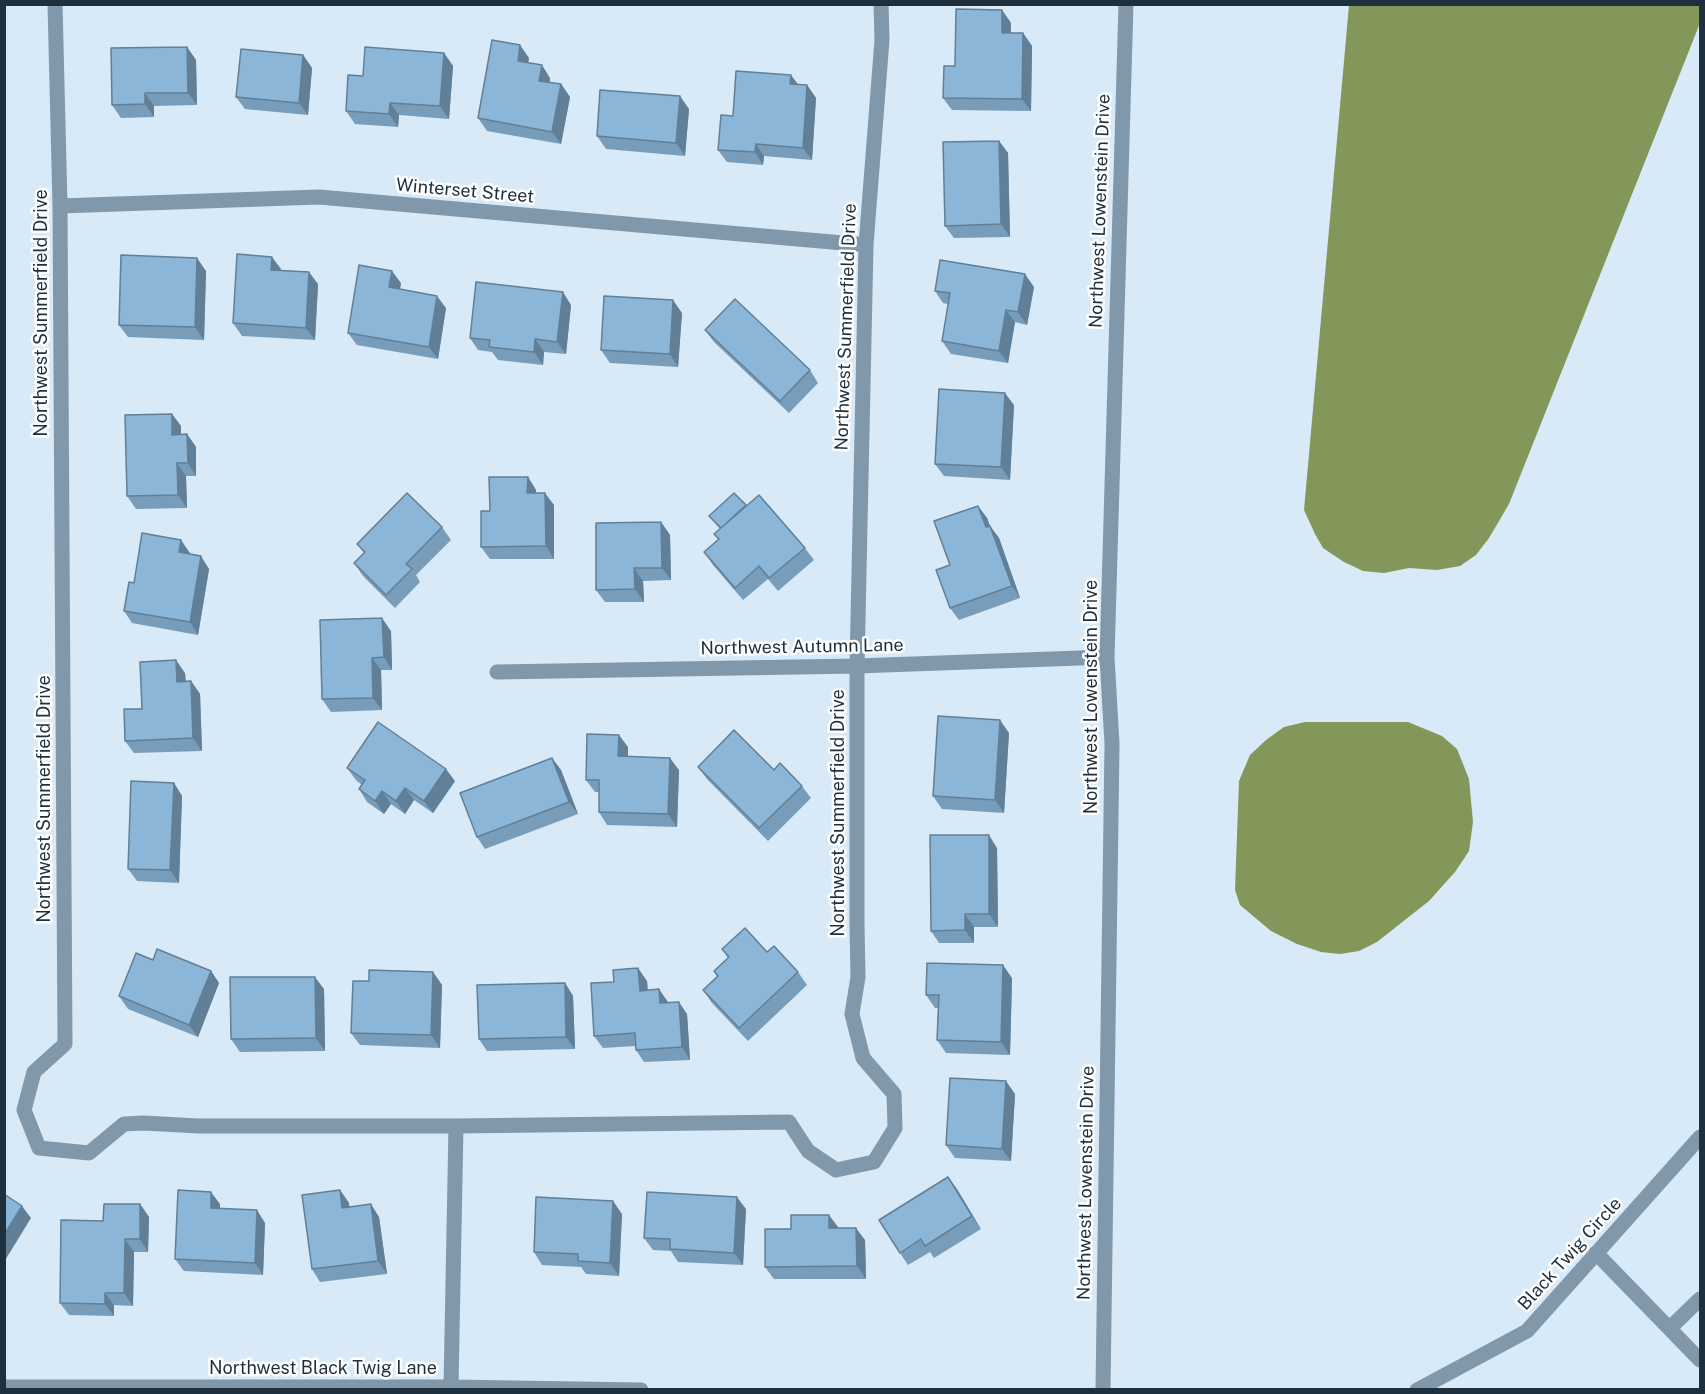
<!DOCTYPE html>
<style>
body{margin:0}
#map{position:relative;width:1705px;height:1394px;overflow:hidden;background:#d8e9f7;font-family:"Public Sans",sans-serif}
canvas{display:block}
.frame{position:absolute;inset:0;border:6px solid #1e2f3d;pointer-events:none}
</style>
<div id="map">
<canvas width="1705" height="1394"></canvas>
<div class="frame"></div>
</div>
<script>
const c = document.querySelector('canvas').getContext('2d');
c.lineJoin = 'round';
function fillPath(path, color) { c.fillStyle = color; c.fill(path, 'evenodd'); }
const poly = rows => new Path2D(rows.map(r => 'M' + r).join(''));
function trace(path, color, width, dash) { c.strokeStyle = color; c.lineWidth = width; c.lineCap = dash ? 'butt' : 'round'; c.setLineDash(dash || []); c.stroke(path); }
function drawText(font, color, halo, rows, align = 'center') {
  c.font = font + ' "Public Sans",sans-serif'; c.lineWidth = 5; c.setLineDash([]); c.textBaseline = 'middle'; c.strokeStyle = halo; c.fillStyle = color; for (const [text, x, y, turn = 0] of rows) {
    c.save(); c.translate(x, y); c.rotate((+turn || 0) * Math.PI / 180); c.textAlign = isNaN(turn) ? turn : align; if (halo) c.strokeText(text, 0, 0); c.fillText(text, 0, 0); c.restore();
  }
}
fillPath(poly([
 [1349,5,1700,5,1700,23,1509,504,1489,538,1476,555,1460,566,1437,570,1409,568,1384,573,1363,571,1344,562,1323,548,1315,534,1304,510],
 [1305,722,1408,722,1442,736,1457,749,1469,779,1473,822,1469,851,1455,872,1429,901,1377,942,1359,951,1340,954,1321,952,1297,944,1271,931,1240,905,1235,890,1239,781,1250,755,1266,740,1284,727]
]), '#84975a');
trace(poly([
 [55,4,60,206,65,1044,34,1072,24,1110,39,1148,89,1153,124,1124,144,1123,198,1126,456,1126,789,1122,808,1151,836,1170,874,1162,895,1128,894,1094,863,1058,852,1014,858,977,857,924,857,666,866,245,882,40,881,4],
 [60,206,319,197,866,245],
 [497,672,857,666,1107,657],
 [1596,1253,1700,1360],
 [1670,1328,1700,1299],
 [4,1387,451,1387,641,1390],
 [451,1387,456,1126],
 [1103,1390,1112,744,1107,657,1126,4],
 [1417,1390,1527,1331,1700,1137]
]), '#8198ab', 15);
fillPath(poly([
 [1002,10,1011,23,1011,33,1023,33,1032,46,1031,111,952,110,943,98,955,66],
 [187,47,196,60,197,105,154,106,154,117,121,118,112,105],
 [444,53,453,66,449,119,399,115,398,127,355,124,346,111,363,76],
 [303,55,312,68,308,115,245,109,236,97],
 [529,58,528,63,550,78,550,82,561,84,570,97,561,144,487,131,478,118],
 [798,85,807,85,816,98,812,160,764,156,763,165,727,162,718,150,733,116],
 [689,109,685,156,606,149,597,136],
 [999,141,1008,153,1010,237,954,238,945,226],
 [281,269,281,270,318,284,315,340,242,336,233,323],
 [206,271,204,340,128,337,119,325],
 [401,283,400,289,446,308,438,359,357,345,348,333],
 [1034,287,1027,325,1015,322,1008,363,951,354,942,341,948,304,943,303,935,291],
 [571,305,566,354,544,352,543,365,498,360,492,352,478,350,470,338],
 [682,313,678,367,610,363,601,350],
 [705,330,810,370,818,383,789,413,714,342],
 [1014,405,1010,480,944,476,935,464],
 [172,414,181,426,181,435,187,434,196,447,196,476,186,476,187,508,136,509,127,496],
 [528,477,536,490,536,493,554,505,554,559,490,559,481,547,490,511],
 [978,506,987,518,990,526,999,538,1020,598,959,620,950,608,950,565],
 [709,516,805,548,814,560,778,591,768,579,743,600,713,565,704,552,718,539,714,534,720,529],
 [661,522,670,535,671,580,643,581,644,602,605,602,596,590],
 [442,527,451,540,416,575,420,582,395,608,363,576,354,563,364,553,357,544],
 [190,553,189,554,209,569,198,635,132,623,124,611,134,583],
 [391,631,392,670,381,670,382,710,331,712,322,699],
 [185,673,186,681,191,681,200,694,202,751,134,753,125,741,142,709],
 [1009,733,1004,813,942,809,933,796],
 [628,747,628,756,679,770,677,827,607,825,599,812,599,792,595,792,586,780],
 [552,758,561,770,578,814,485,849,477,837],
 [698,767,774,770,802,786,811,798,768,841,707,779],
 [347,768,455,781,433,813,414,800,405,814,391,804,384,814,367,802,359,789,362,785,356,780],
 [174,783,182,796,179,883,137,881,128,869],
 [997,848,998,927,974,927,974,943,939,943,931,931],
 [722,949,767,952,798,972,807,985,748,1041,712,1003,703,990,717,976,714,971,728,958],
 [153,960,211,971,219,983,198,1037,128,1009,119,996],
 [433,972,442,985,440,1048,360,1045,351,1033,369,981],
 [1012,978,1010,1055,946,1053,937,1040,938,1008,935,1008,926,995],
 [647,981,648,990,687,1014,690,1060,644,1062,636,1050,635,1046,603,1048,594,1036],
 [565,983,573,996,575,1049,487,1051,479,1039],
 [324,989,325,1051,240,1052,231,1039],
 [1015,1094,1011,1161,955,1158,946,1145],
 [948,1177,981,1229,934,1258,930,1252,908,1265,900,1253],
 [340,1190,349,1203,349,1207,379,1217,387,1274,320,1282,312,1269],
 [140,1204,149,1217,148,1252,134,1252,133,1306,114,1305,114,1316,69,1315,60,1303,103,1221],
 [220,1204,220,1209,265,1223,263,1275,184,1271,175,1259],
 [746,1209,743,1265,678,1262,671,1251,653,1250,644,1238],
 [622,1214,619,1276,586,1274,581,1267,542,1265,534,1252],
 [838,1227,838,1228,865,1240,866,1279,774,1279,765,1267,791,1229]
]), '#789dba');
fillPath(poly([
 [1002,10,1011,23,1010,46,1002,33],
 [1023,33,1032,46,1031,111,1022,99],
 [520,45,529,58,526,74,518,61],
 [187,47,196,60,197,105,188,93],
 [444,53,453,66,449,119,440,106],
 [303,55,312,68,308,115,299,103],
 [542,65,550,78,548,93,539,81],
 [791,75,800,87,790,84],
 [561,84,570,97,561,144,552,132],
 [807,85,816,98,812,160,803,148],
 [145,93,154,106,154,117,145,104],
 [680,96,689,109,685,156,676,143],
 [390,103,399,115,398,127,389,114],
 [999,141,1008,153,1010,237,1001,224],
 [756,144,764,156,763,165,755,152],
 [272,257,281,269,280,282,271,270],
 [197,258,206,271,204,340,195,327],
 [392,271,401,283,398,300,389,287],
 [309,272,318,284,315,340,306,328],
 [1025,274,1034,287,1027,325,1018,312],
 [563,292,571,305,566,354,557,342],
 [437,296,446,308,438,359,429,347],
 [673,300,682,313,678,367,670,354],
 [1006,310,1015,322,1008,363,999,351],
 [535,339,544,352,543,365,534,352],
 [1005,393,1014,405,1010,480,1001,467],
 [172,414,181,426,181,447,172,435],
 [187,434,196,447,196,476,188,463],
 [177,463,186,476,187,508,178,495],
 [528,477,536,490,536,506,527,493],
 [545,493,554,505,554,559,546,546],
 [978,506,987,518,995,540,986,527],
 [661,522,670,535,671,580,662,568],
 [990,526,999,538,1020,598,1012,586],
 [181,540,190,553,188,565,179,552],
 [201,556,209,569,198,635,190,622],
 [634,568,643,581,644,602,635,589],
 [382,618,391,631,392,670,384,657],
 [372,658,381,670,382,710,373,698],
 [176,660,185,673,186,694,177,682],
 [191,681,200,694,202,751,193,738],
 [1000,720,1009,733,1004,813,995,800],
 [619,735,628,747,627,769,618,756],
 [552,758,561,770,578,814,569,802],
 [670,758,679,770,677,827,668,814],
 [446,769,455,781,433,813,424,801],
 [174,783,182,796,179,883,170,870],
 [405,788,414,800,405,814,396,801],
 [382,791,391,804,384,814,375,801],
 [989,835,997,848,998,927,989,914],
 [965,914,974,927,974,943,965,930],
 [1003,965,1012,978,1010,1055,1001,1042],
 [638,968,647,981,648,1003,640,991],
 [211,971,219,983,198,1037,189,1025],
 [433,972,442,985,440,1048,431,1035],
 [315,977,324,989,325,1051,316,1038],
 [565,983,573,996,575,1049,566,1037],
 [659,989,668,1002,660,1003],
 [679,1002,687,1014,690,1060,682,1047],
 [1006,1081,1015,1094,1011,1161,1002,1149],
 [948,1177,957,1189,981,1229,972,1216],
 [340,1190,349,1203,351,1220,342,1208],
 [211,1192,220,1204,219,1221,211,1208],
 [737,1197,746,1209,743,1265,734,1253],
 [613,1201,622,1214,619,1276,610,1263],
 [140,1204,149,1217,148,1252,140,1239],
 [371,1204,379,1217,387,1274,378,1261],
 [22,1206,31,1218,4,1262,4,1235],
 [257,1210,265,1223,263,1275,255,1263],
 [829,1215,838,1227,838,1241,829,1228],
 [856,1228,865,1240,866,1279,857,1266],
 [125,1239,134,1252,133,1306,124,1293],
 [105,1293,114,1305,114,1316,105,1304]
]), '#617f97');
const building = poly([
 [956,9,1002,10,1002,33,1023,33,1022,99,943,98,944,66,955,66,956,9],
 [492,40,520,45,518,61,542,65,539,81,561,84,552,132,478,118,492,40],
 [187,47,188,93,145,93,145,104,112,105,111,48,187,47],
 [365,47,444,53,440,106,390,103,389,114,346,111,348,75,363,76,365,47],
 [241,49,303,55,299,103,236,97,241,49],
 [736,71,791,75,790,84,807,85,803,148,756,144,755,152,718,150,721,115,733,116,736,71],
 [600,90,680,96,676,143,597,136,600,90],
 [999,141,1001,224,945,226,943,142,999,141],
 [237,254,272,257,271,270,309,272,306,328,233,323,237,254],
 [121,255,197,258,195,327,119,325,121,255],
 [940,260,1025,274,1018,312,1006,310,999,351,942,341,950,293,935,291,940,260],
 [359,265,392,271,389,287,437,296,429,347,348,333,359,265],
 [476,282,563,292,557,342,535,339,534,352,489,347,490,340,470,338,476,282],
 [604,296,673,300,670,354,601,350,604,296],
 [735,299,810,370,780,401,705,330,735,299],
 [939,389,1005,393,1001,467,935,464,939,389],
 [172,414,172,435,187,434,188,463,177,463,178,495,127,496,125,415,172,414],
 [489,477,528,477,527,493,545,493,546,546,481,547,481,511,490,511,489,477],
 [407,493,442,527,406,564,412,569,386,595,354,563,365,552,357,544,407,493],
 [734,493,746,505,721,528,709,516,734,493],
 [759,495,805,548,769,578,759,566,735,588,704,552,719,539,714,534,759,495],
 [978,506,986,527,990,526,1012,586,950,608,936,570,950,565,934,521,978,506],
 [661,522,662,568,634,568,635,589,596,590,596,523,661,522],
 [142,533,181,540,179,552,201,556,190,622,124,611,129,582,134,583,142,533],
 [382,618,384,657,372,658,373,698,322,699,320,620,382,618],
 [176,660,177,682,191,681,193,738,125,741,124,709,142,709,140,662,176,660],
 [938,716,1000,720,995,800,933,796,938,716],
 [378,722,446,769,424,801,405,788,396,801,382,791,375,801,359,789,365,780,347,768,378,722],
 [734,730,774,770,780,763,802,786,759,828,698,767,734,730],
 [587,734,619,735,618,756,670,758,668,814,599,812,599,780,586,780,587,734],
 [552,758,569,802,477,837,460,793,552,758],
 [131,781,174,783,170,870,128,869,131,781],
 [930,835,989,835,989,914,965,914,965,930,931,931,930,835],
 [745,928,767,952,774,946,798,972,739,1028,703,990,718,976,714,971,729,957,722,949,745,928],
 [157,949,211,971,189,1025,119,996,136,953,153,960,157,949],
 [927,963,1003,965,1001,1042,937,1040,939,995,926,995,927,963],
 [638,968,640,991,659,989,660,1003,679,1002,682,1047,636,1050,635,1033,594,1036,591,983,614,982,613,970,638,968],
 [369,970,433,972,431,1035,351,1033,353,981,369,981,369,970],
 [230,977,315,977,316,1038,231,1039,230,977],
 [565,983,566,1037,479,1039,477,985,565,983],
 [950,1078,1006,1081,1002,1149,946,1145,950,1078],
 [948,1177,972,1216,925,1246,921,1239,900,1253,879,1220,948,1177],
 [178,1190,211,1192,211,1208,257,1210,255,1263,175,1259,178,1190],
 [340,1190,342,1208,371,1204,378,1261,312,1269,302,1195,340,1190],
 [647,1192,737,1197,734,1253,670,1249,670,1239,644,1238,647,1192],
 [4,1194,22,1206,4,1235,4,1194],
 [536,1197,613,1201,610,1263,578,1261,578,1254,534,1252,536,1197],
 [104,1204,140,1204,140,1239,125,1239,124,1293,105,1293,105,1304,60,1303,61,1220,103,1221,104,1204],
 [791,1215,829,1215,829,1228,856,1228,857,1266,765,1267,765,1229,791,1229,791,1215]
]);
fillPath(building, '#8bb6d8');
trace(building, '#617f97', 1.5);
drawText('18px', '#1e2f3d', '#fff', [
 ["Winterset Street",465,191,5],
 ["Northwest Lowenstein Drive",1100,211,-88],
 ["Northwest Summerfield Drive",41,313,-90],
 ["Northwest Summerfield Drive",846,327,-88],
 ["Northwest Autumn Lane",802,647,-1],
 ["Northwest Lowenstein Drive",1091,697,-90],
 ["Northwest Summerfield Drive",44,799,-90],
 ["Northwest Summerfield Drive",838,813,-90],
 ["Northwest Lowenstein Drive",1086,1183,-89],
 ["Black Twig Circle",1570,1254,-48],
 ["Northwest Black Twig Lane",323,1368]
]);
</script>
